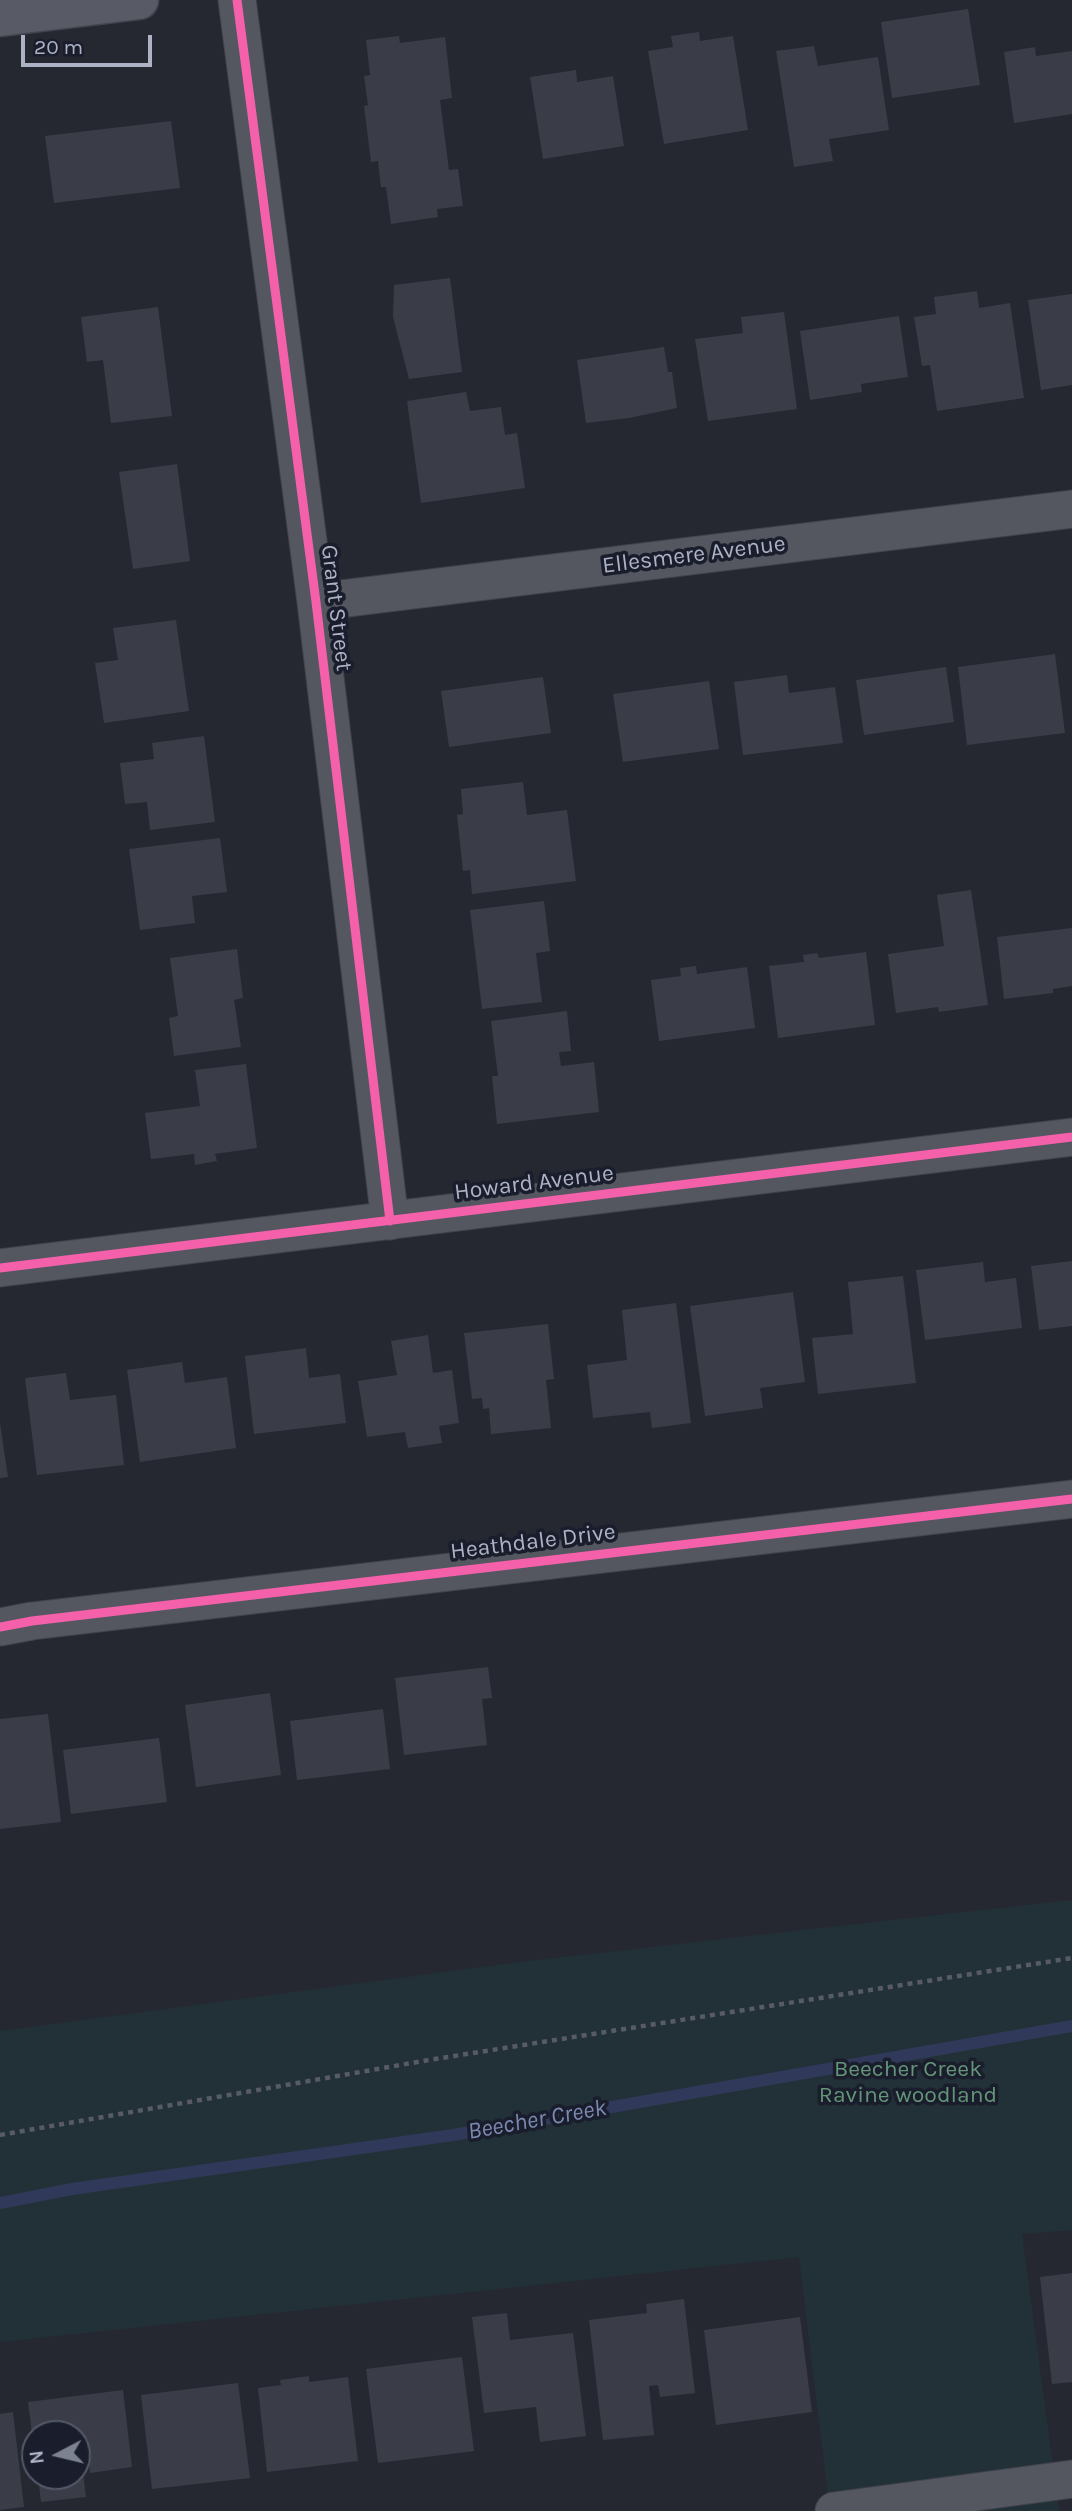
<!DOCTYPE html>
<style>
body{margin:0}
#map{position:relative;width:1072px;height:2511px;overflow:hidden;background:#252831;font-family:Karla,sans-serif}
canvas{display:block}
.north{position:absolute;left:21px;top:2420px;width:70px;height:70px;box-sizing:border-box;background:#191d2c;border:2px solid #545969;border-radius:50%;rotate:263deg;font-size:19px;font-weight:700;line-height:28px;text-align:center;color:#adb2c5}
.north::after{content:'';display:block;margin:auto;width:24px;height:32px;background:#7d8291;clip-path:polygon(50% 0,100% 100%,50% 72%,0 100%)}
.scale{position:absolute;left:21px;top:35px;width:131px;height:32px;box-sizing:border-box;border:4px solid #adb2c5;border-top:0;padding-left:9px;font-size:21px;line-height:24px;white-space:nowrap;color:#adb2c5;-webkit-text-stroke:5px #191d2c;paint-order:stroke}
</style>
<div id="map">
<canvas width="1072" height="2511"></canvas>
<div class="north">N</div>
<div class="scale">20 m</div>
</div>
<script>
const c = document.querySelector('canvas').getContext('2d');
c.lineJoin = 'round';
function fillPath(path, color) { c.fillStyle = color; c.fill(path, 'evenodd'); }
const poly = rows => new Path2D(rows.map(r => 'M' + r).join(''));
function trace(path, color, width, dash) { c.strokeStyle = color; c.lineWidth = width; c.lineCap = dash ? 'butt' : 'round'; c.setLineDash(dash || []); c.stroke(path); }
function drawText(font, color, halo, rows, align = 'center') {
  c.font = font + ' Karla,sans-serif'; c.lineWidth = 7; c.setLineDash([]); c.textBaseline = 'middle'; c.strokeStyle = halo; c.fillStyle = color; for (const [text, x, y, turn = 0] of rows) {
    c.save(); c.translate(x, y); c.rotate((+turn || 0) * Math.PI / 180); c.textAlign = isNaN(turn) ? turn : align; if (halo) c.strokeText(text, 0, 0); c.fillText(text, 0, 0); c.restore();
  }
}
fillPath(poly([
 [1072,1900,1072,2230,1022,2234,1059,2511,830,2511,799,2257,0,2342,0,2031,527,1961]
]), '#223137');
trace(poly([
 [0,2203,72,2189,453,2135,1072,2026]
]), '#303959', 12);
fillPath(poly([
 [968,9,980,85,892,98,881,22],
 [699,32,700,41,733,36,748,130,664,144,648,51,673,47,671,36],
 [399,36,400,43,445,37,452,98,440,100,449,170,458,169,463,206,437,209,438,217,391,224,386,187,381,187,378,161,371,162,364,106,368,105,364,76,370,75,366,40],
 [814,46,818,66,878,57,889,130,829,139,833,161,794,167,776,51],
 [1035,47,1036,56,1072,51,1072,114,1014,123,1004,52],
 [576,70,577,82,613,76,624,146,543,159,530,77],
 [171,121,180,188,54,203,45,136],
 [450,278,462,372,409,379,393,317,394,285],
 [977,291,979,308,1010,303,1024,398,937,411,930,365,922,366,914,317,936,314,934,297],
 [1072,294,1072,385,1041,390,1028,300],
 [158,307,172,416,111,423,103,360,87,362,81,317],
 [784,312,797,409,708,421,695,339,743,333,741,317],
 [899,316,908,377,861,384,862,392,810,400,800,331],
 [664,347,668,372,672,372,677,408,629,418,586,423,577,360],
 [466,392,470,411,501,407,505,435,517,433,525,488,421,503,407,401],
 [177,464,190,561,133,569,119,472],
 [176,620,189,711,104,723,95,663,118,660,113,628],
 [1055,654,1065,733,967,745,958,667],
 [946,667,954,722,864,735,856,680],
 [787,675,789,693,835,687,843,743,743,755,734,682],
 [543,677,551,733,449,747,441,691],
 [709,681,719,749,623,762,613,694],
 [204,736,215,822,150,830,147,802,125,804,120,763,154,759,152,743],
 [523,782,527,815,567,810,576,881,472,894,470,870,463,871,457,815,463,814,461,789],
 [220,838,227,892,192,896,195,923,140,930,129,849],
 [971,890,988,1005,939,1012,938,1007,896,1013,888,954,944,946,937,895],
 [544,901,550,951,536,953,542,1002,482,1009,470,910],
 [1072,928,1072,986,1053,989,1053,993,1004,999,997,937],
 [237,949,243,998,234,1000,241,1047,174,1056,169,1018,178,1016,170,958],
 [866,952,875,1025,778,1038,769,966,804,962,803,955,817,953,819,958],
 [696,966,697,974,747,967,755,1028,659,1041,651,980,681,976,680,968],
 [567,1011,571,1051,559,1052,561,1066,594,1062,599,1112,497,1124,492,1076,498,1076,491,1021],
 [246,1064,257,1148,215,1154,217,1161,195,1165,194,1154,151,1159,145,1113,200,1106,195,1070],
 [1072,1261,1072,1326,1039,1330,1031,1266],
 [983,1262,985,1282,1016,1278,1022,1328,925,1340,916,1270],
 [903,1276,916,1383,818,1394,812,1338,853,1334,848,1282],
 [793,1292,805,1382,760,1388,763,1408,705,1416,690,1306],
 [676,1303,691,1423,652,1428,650,1412,593,1418,587,1365,627,1360,622,1310],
 [548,1324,554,1379,546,1380,551,1428,491,1434,489,1408,483,1409,482,1398,472,1399,464,1333],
 [428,1335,433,1373,452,1370,459,1423,439,1426,442,1443,408,1448,405,1432,367,1437,358,1381,397,1375,391,1341],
 [306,1348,309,1378,340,1374,346,1423,254,1434,245,1356],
 [182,1362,185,1383,227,1377,236,1448,140,1462,127,1370],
 [66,1373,70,1400,116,1395,124,1465,37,1475,25,1378],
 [0,1423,8,1477,0,1478],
 [488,1667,492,1698,482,1699,487,1745,404,1755,395,1678],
 [270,1693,281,1775,196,1787,185,1705],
 [383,1709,390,1769,297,1780,290,1721],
 [48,1714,61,1822,0,1829,0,1719],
 [159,1738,167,1802,71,1814,63,1750],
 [1072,2273,1072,2382,1052,2384,1040,2277],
 [684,2299,695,2393,660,2397,658,2385,649,2386,654,2435,603,2440,589,2320,647,2313,646,2304],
 [507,2313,510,2340,573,2333,586,2436,540,2442,536,2407,484,2413,472,2317],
 [800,2317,812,2412,716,2425,704,2330],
 [462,2357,474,2451,378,2463,366,2369],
 [309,2376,309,2382,348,2377,358,2461,267,2472,258,2388,281,2385,280,2380],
 [238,2383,250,2478,152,2489,141,2395],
 [123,2390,132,2467,90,2473,89,2464,82,2465,86,2497,41,2502,38,2476,77,2476,77,2434,35,2434,33,2441,28,2402],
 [13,2412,24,2507,0,2510,0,2414]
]), '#3a3d47');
const street = poly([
 [237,0,316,602,390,1221],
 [316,602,1072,509],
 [0,1268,1072,1137],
 [0,1627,32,1621,1072,1499],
 [834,2511,1072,2479]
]);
const secondary = poly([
 [0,17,139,0]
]);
trace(street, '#41434b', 39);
trace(secondary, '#42454e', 41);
trace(poly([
 [0,2135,429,2060,1072,1958]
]), '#585b64', 4.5, [5, 5]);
trace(street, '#545760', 37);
trace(secondary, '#585b65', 38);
trace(poly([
 [237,0,316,602,390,1221],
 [0,1268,1072,1137],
 [0,1627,32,1621,1072,1499]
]), '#f560ab', 9);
drawText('23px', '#adb2c5', '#191d2c', [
 ["Ellesmere Avenue",694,555,-7],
 ["Grant Street",336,608,83],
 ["Howard Avenue",534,1183,-7],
 ["Heathdale Drive",533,1542,-7]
]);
drawText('23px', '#649578', '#191d2c', [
 ["Beecher Creek",908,2069],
 ["Ravine woodland",908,2095]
]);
drawText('italic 24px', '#7c8ab2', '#191d2c', [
 ["Beecher Creek",537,2120,-10]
]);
</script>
